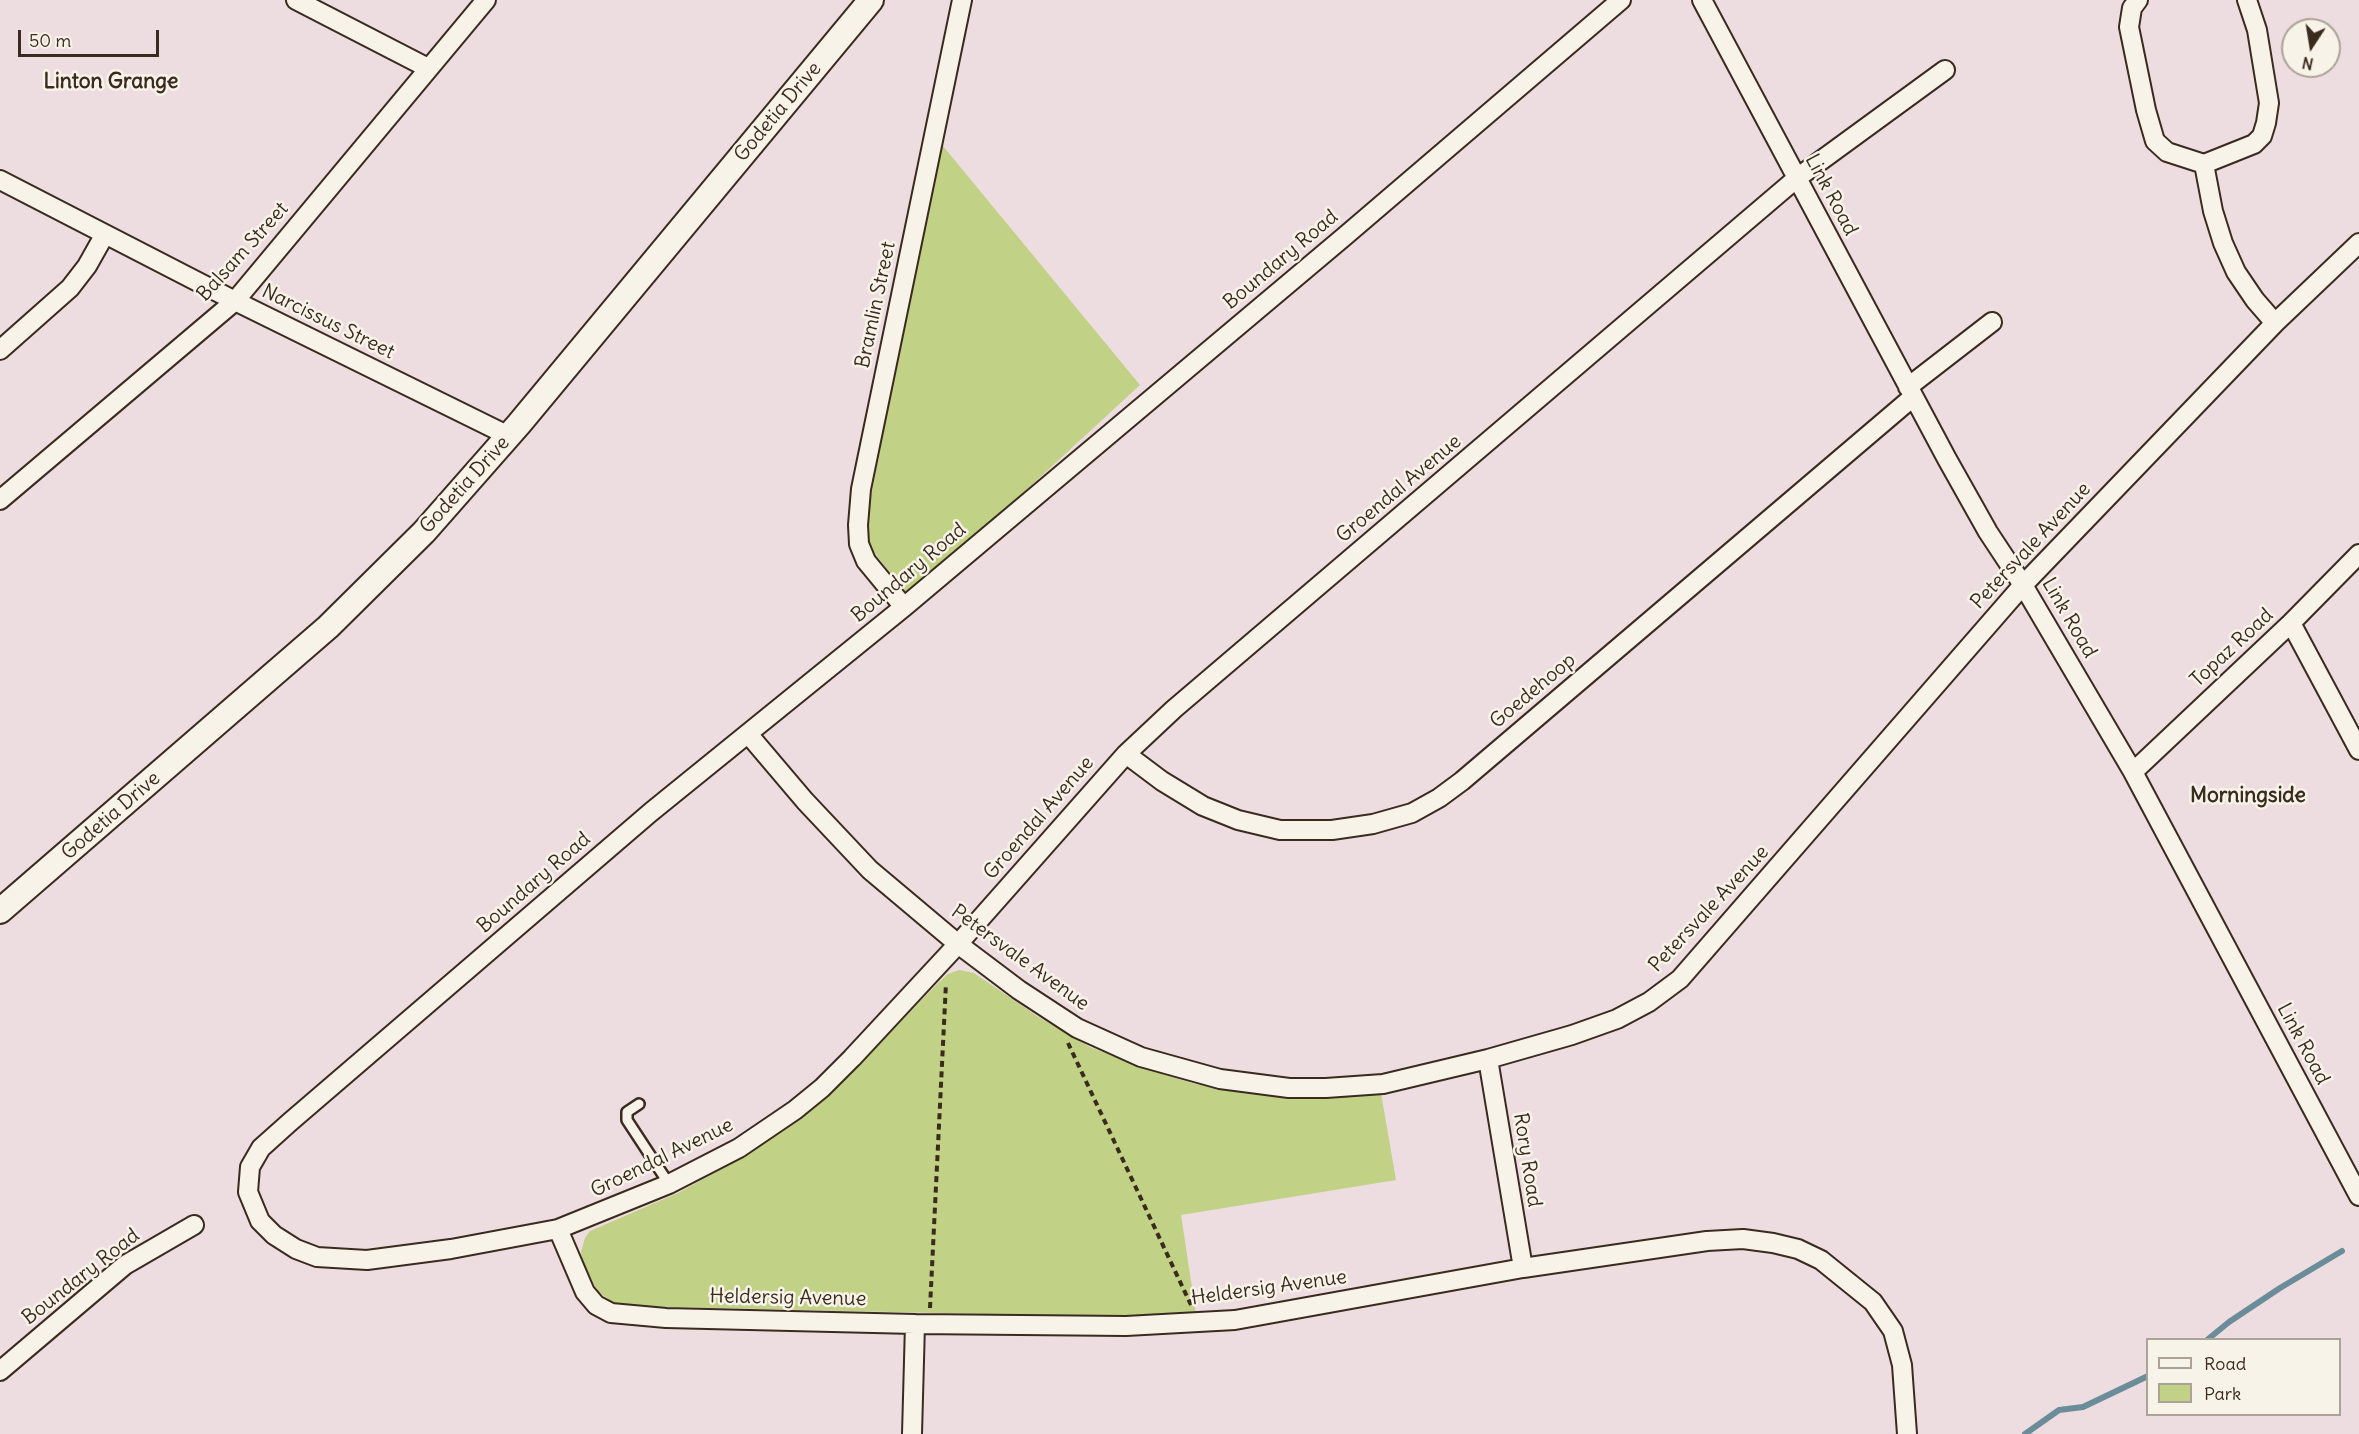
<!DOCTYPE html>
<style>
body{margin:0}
#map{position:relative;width:2359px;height:1434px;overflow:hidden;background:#eedde0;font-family:Delius,sans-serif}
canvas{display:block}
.legend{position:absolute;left:2146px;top:1338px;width:195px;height:78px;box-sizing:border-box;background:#f7f3e8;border:2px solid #aca397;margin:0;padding:8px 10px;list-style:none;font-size:18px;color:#3b2a1e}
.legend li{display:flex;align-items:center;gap:12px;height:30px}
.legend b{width:30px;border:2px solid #aca397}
.north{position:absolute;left:2281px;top:18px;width:60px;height:60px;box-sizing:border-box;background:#f7f3e8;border:2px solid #aca397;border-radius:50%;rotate:192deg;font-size:16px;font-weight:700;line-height:24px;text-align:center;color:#3b2a1e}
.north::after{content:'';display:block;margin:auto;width:21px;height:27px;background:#3b2a1e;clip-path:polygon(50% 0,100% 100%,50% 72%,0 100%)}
.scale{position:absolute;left:18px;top:30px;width:141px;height:27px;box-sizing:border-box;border:3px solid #3b2a1e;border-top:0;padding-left:8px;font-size:18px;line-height:21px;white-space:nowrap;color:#3b2a1e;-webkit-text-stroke:4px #f7f3e8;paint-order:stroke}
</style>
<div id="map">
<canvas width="2359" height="1434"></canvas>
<ul class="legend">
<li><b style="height:8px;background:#f7f3e8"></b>Road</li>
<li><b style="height:16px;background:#c1d185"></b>Park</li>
</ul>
<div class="north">N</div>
<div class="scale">50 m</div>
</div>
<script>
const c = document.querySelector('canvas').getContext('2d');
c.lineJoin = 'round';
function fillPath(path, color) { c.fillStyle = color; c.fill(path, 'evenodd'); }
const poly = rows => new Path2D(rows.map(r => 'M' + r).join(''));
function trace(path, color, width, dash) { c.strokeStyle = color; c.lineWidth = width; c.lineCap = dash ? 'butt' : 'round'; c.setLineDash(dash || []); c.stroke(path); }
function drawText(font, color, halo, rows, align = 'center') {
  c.font = font + ' Delius,sans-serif'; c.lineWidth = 5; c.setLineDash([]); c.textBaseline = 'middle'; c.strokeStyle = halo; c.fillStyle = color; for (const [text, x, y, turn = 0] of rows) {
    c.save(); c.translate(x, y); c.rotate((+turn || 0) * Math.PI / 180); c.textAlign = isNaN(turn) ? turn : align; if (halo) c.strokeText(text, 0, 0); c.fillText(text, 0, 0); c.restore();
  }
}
fillPath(poly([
 [938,140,1140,385,910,597,863,539],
 [959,970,974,973,1037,1016,1090,1047,1145,1069,1195,1084,1238,1091,1290,1097,1325,1098,1381,1093,1396,1180,1181,1215,1196,1314,1119,1317,625,1306,614,1303,597,1291,582,1259,581,1252,585,1238,590,1231,678,1193,752,1152,813,1106,876,1047,938,983,948,974]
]), '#c1d185');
trace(poly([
 [2207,1340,2229,1322,2280,1288,2342,1251],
 [2025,1434,2059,1410,2083,1407,2148,1376]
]), '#6b8d9a', 6);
const service = poly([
 [639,1104,627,1112,627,1120,669,1184]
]);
const minor = poly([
 [296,0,428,68],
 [1621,0,1345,236,904,607,651,812,290,1122,261,1148,250,1167,248,1192,260,1221,274,1235,296,1249,317,1257,367,1260,451,1249,558,1229,669,1184,739,1148,795,1110,822,1088,852,1058,958,944,1126,754,1174,709,1797,178,1945,70],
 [1702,0,1947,459,1988,532,2023,585,2133,772,2359,1196],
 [2138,0,2132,8,2129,27,2146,110,2155,141,2167,152,2204,164,2254,144,2262,136,2266,123,2269,103,2257,30,2247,0],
 [2204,164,2213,211,2223,243,2236,272,2255,300,2275,323],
 [0,180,235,301,509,436],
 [0,350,70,288,87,266,105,234],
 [1908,387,1992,322],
 [0,500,235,301,486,0],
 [904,607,866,561,859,544,858,525,861,489,962,0],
 [2291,623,2359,750],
 [749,735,805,801,870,870,958,944,1019,990,1077,1028,1141,1057,1220,1079,1289,1088,1326,1088,1383,1084,1488,1059,1572,1035,1617,1019,1649,1002,1680,979,2023,585,2275,323,2359,243],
 [1126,754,1162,781,1203,806,1238,820,1280,830,1332,830,1373,824,1412,813,1439,798,1462,781,1913,397],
 [2133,772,2291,623,2359,554],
 [1488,1059,1523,1268],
 [558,1229,585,1292,596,1305,611,1313,666,1318,915,1324,1126,1326,1235,1320,1523,1268,1707,1241,1743,1239,1773,1243,1798,1249,1821,1260,1873,1302,1893,1331,1902,1365,1907,1434],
 [0,1371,125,1265,194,1225],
 [912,1434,915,1324]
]);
const tertiary = poly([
 [0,911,328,627,424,532,519,424,871,0]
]);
trace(service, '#3b2a1e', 14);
trace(minor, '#3b2a1e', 22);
trace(tertiary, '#3b2a1e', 28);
trace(poly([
 [1068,1043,1191,1305],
 [930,1308,946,983]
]), '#3b2a1e', 4, [6, 4.5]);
trace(service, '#f7f3e8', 9);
trace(minor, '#f7f3e8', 18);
trace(tertiary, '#f7f3e8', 24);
drawText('20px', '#3b2a1e', '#f7f3e8', [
 ["Godetia Drive",778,112,-50],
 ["Link Road",1831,195,62],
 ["Balsam Street",243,252,-48],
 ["Boundary Road",1281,260,-40],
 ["Bramlin Street",876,305,-78],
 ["Narcissus Street",328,322,26],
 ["Godetia Drive",465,485,-48],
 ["Groendal Avenue",1399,489,-40],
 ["Petersvale Avenue",2031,546,-47],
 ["Boundary Road",909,573,-40],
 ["Link Road",2069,618,60],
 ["Topaz Road",2232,648,-43],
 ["Goedehoop",1533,691,-40],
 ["Godetia Drive",111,816,-41],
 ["Groendal Avenue",1039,818,-49],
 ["Boundary Road",534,883,-41],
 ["Petersvale Avenue",1709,909,-47],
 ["Petersvale Avenue",1020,958,36],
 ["Link Road",2303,1044,62],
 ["Groendal Avenue",662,1158,-26],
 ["Rory Road",1527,1160,81],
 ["Boundary Road",81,1277,-38],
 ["Heldersig Avenue",1269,1288,-8],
 ["Heldersig Avenue",788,1298,1]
]);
drawText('bold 21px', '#3b2a1e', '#f7f3e8', [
 ["Linton Grange",111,82],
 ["Morningside",2248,796]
]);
</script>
